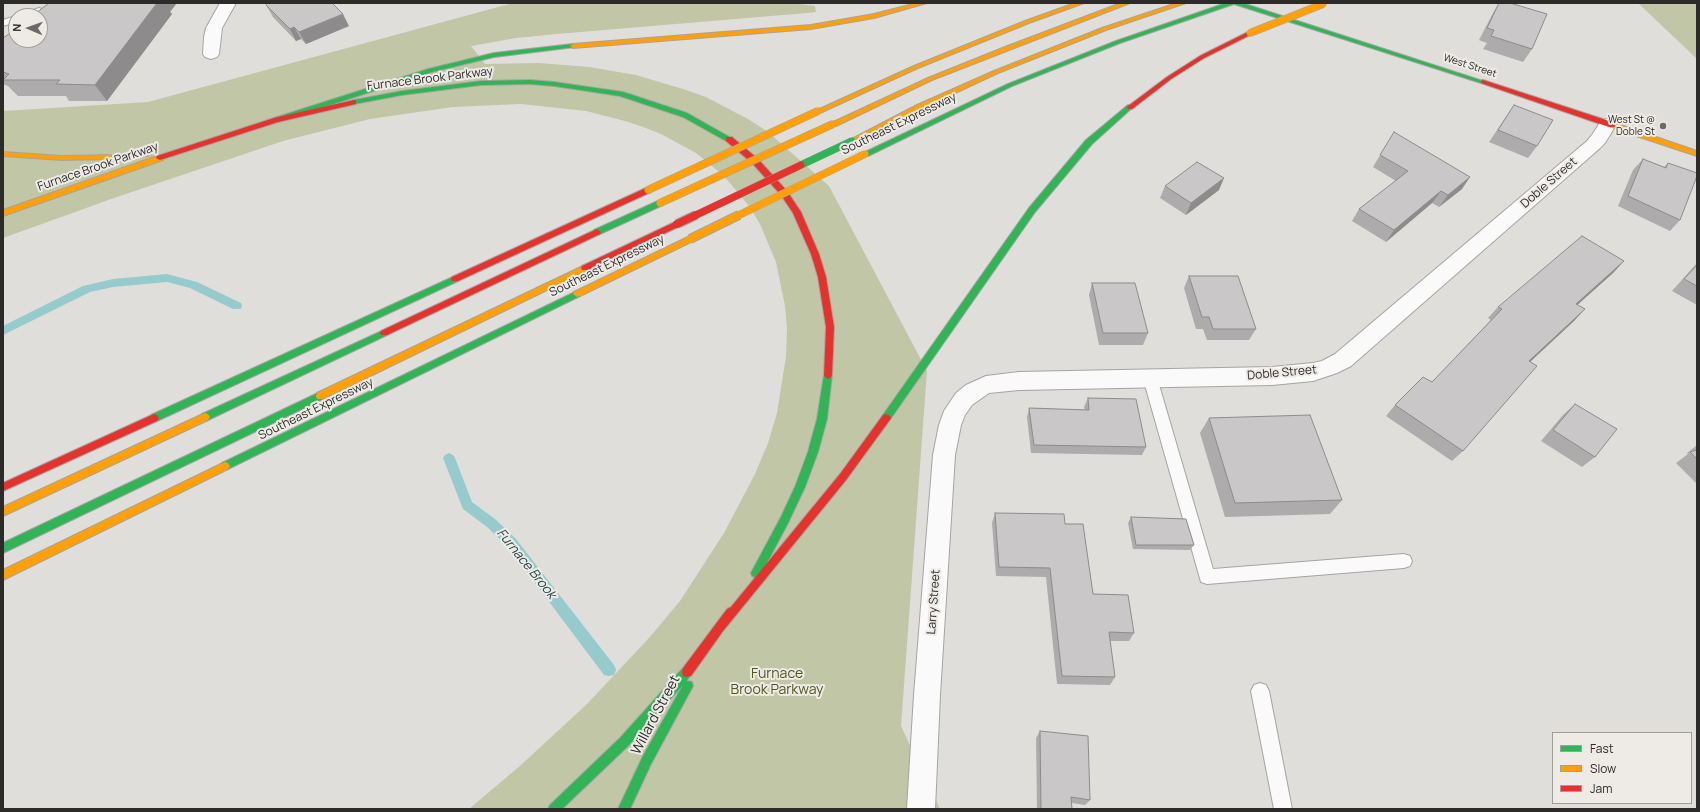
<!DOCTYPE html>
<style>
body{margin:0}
#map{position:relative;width:1700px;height:812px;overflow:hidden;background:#e0dedb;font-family:Manrope,sans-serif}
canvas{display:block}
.frame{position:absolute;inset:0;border:4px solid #2c2b2a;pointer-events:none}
.legend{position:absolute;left:1552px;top:732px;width:140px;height:72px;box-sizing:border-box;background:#eeebe7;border:1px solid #a09e9b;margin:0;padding:5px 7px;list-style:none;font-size:12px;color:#2c2b2a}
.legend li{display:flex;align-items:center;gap:8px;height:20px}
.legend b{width:20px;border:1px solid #a09e9b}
.north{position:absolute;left:8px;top:8px;width:40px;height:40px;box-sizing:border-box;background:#eeebe7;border:1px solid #a09e9b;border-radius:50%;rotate:272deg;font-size:11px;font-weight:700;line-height:16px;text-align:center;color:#2c2b2a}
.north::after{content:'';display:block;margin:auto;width:14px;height:18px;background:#6b6a68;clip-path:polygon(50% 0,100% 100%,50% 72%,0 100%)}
</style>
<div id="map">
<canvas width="1700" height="812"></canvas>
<div class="frame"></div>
<ul class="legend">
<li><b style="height:5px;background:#30b455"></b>Fast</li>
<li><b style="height:5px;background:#ff9f0a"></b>Slow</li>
<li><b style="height:5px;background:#e5322d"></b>Jam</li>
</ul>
<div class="north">N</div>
</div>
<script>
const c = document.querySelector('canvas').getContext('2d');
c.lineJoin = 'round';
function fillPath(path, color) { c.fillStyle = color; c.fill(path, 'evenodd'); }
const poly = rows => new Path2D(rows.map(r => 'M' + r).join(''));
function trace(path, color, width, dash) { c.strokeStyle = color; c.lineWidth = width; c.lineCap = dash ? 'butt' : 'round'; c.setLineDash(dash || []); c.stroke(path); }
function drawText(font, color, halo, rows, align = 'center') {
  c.font = font + ' Manrope,sans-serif'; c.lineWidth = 4; c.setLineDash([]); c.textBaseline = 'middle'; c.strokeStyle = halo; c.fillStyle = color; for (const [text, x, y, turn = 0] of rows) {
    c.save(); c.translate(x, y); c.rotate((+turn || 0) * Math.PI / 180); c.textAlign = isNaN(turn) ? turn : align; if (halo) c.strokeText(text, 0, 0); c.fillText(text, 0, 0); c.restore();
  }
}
fillPath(poly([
 [513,3,793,3,815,6,816,12,807,13,557,34,516,38,471,46,485,64,539,63,589,67,636,75,683,89,706,97,748,119,768,132,829,186,927,371,901,726,940,809,469,809,521,765,587,704,649,638,680,601,724,533,755,474,768,443,777,413,786,356,787,329,785,306,776,262,760,224,749,206,724,176,696,153,661,134,643,127,625,121,586,111,521,104,453,107,370,119,283,141,114,198,3,238,3,111,148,102],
 [1638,3,1697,3,1697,59]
]), '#c1c6a7');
fillPath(poly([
 [167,274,197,282,241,303,242,306,241,309,233,309,190,288,167,282,113,287,90,292,3,335,3,326,83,286,113,279,167,274],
 [449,453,453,455,455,458,472,502,495,519,516,539,614,665,616,670,614,675,609,676,604,675,508,547,487,527,463,509,443,458,445,455,449,453]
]), '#95cbcd');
const lane = poly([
 [39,8,42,9,44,11,42,13,34,16,20,16,22,14,39,8],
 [16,16,16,22,3,26,3,20,16,16],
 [1150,373,1155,374,1157,378,1213,569,1404,554,1410,556,1412,561,1410,566,1404,568,1207,584,1201,582,1143,378,1145,374,1150,373],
 [1260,683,1266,685,1269,691,1292,809,1274,809,1251,691,1254,685,1260,683]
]);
const street = poly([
 [220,3,236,3,222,28,219,54,217,57,211,59,205,57,203,54,204,37,206,28,220,3],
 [1607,119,1613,121,1616,125,1605,143,1599,149,1351,366,1337,373,1313,381,1272,385,1019,390,989,393,972,405,965,415,961,425,955,455,940,695,935,809,907,809,914,695,933,455,939,425,944,411,956,393,966,385,986,376,1019,372,1272,367,1313,363,1322,361,1335,354,1587,141,1592,135,1601,121,1607,119]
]);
const fast = poly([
 [1226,3,1242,3,1486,82,1485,83,1481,83,1234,4,1120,43,1012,86,868,156,862,156,861,154,1008,84,1116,41,1226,3],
 [573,44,576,46,575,47,494,57,432,72,278,122,276,122,272,120,274,118,428,69,494,53,573,44],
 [530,80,554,82,623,92,687,113,733,139,729,141,726,141,683,117,620,96,554,86,530,84,481,85,402,95,354,104,351,102,354,100,402,91,481,81,530,80],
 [1128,105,1132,105,1133,107,1092,144,1035,212,889,421,883,421,881,418,883,415,1029,208,1086,140,1128,105],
 [660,200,663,201,663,205,600,234,597,235,593,232,594,230,660,200],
 [455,276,458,277,459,279,458,281,157,421,151,421,149,418,151,415,455,276],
 [577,291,581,294,580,296,228,469,225,470,222,469,220,466,222,463,577,291],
 [384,330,388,333,387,335,208,420,205,421,202,420,200,417,202,414,384,330],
 [828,371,831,373,832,375,827,419,818,452,805,487,788,523,760,576,756,578,752,576,751,573,781,517,795,487,808,452,817,419,824,375,825,373,828,371],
 [320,392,323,393,324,396,323,399,3,553,3,543,320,392],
 [687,667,691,668,692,672,686,682,688,681,692,682,693,686,651,764,630,809,618,809,643,756,683,685,628,746,562,809,548,809,550,805,620,738,683,668,687,667]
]);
const slow = poly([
 [917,3,927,3,874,18,811,29,573,48,570,46,573,44,811,25,874,14,917,3],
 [1075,3,1084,3,1029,23,918,68,820,113,816,113,815,111,914,66,1025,21,1075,3],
 [1121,3,1130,3,932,80,836,126,833,126,829,124,928,78,1005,47,1121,3],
 [1177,3,1186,3,1106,30,998,73,921,109,855,143,849,143,848,141,917,105,994,71,1102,28,1177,3],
 [1609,123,1615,123,1697,151,1697,156,1609,127,1609,123],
 [3,152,62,156,115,155,147,152,151,154,147,156,115,159,62,160,3,156,3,152],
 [157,156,160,156,164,158,163,160,3,216,3,210,157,156],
 [690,236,694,239,693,241,580,296,577,297,573,294,574,292,690,236],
 [585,265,589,268,588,270,323,399,317,399,316,396,317,393,585,265],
 [205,413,208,414,210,417,208,420,3,516,3,507,205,413],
 [225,462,228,463,230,466,228,469,3,580,3,570,225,462]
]);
const jam = poly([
 [1250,31,1252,32,1252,34,1204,58,1171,79,1132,109,1128,109,1127,107,1167,77,1200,56,1250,31],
 [1483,80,1615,123,1616,125,1615,127,1609,127,1481,83,1481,81,1483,80],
 [354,100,356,100,356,104,278,122,160,160,156,158,157,156,274,118,354,100],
 [726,137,732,137,758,159,787,191,801,212,819,254,826,277,834,327,832,375,831,377,828,379,825,377,824,375,826,327,818,277,811,254,793,213,781,195,752,163,726,141,726,137],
 [648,187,652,190,651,192,458,281,452,281,451,279,452,277,648,187],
 [677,221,681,224,680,226,588,270,582,270,581,268,582,266,677,221],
 [597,229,601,232,600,234,387,335,381,335,380,333,381,331,597,229],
 [154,414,157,415,159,418,157,421,3,491,3,483,154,414],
 [886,414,889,415,891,418,889,421,846,480,723,631,691,676,687,677,683,676,682,672,683,668,727,609,731,607,840,474,883,415,886,414]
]);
trace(lane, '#a5a4a2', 2);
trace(street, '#a5a4a2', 2);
trace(fast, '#a5a4a2', 2);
trace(slow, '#a5a4a2', 2);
trace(jam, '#a5a4a2', 2);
fillPath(lane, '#fafafa');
fillPath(street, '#fafafa');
fillPath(fast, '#30b455');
fillPath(slow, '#ff9f0a');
fillPath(jam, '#e5322d');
const fastBridge = poly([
 [801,165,852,141]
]);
const slowBridgeFar1 = poly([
 [1250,33,1323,4],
 [648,190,818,111],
 [660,203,833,124],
 [737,216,865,154]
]);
const slowBridge = poly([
 [690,239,739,215]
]);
const jamBridgeFar1 = poly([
 [694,216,801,165]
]);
const jamBridge = poly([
 [677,224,696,215]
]);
trace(fastBridge, '#9da6ad', 8, []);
trace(slowBridgeFar1, '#9da6ad', 8, []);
trace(slowBridge, '#9da6ad', 10, []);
trace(jamBridgeFar1, '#9da6ad', 8, []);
trace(jamBridge, '#9da6ad', 10, []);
trace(fastBridge, '#30b455', 7);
trace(slowBridgeFar1, '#ff9f0a', 7);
trace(slowBridge, '#ff9f0a', 8);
trace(jamBridgeFar1, '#e5322d', 7);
trace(jamBridge, '#e5322d', 8);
fillPath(poly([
 [1499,3,1510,3,1532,49,1523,62,1483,49,1487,43,1479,40,1493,13],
 [266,5,349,26,306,44,301,39,296,41,273,17],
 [170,12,172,14,107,101,69,101,66,96,18,96,8,86,3,84,3,38],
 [1514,105,1537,146,1528,158,1489,142],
 [1394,132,1462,189,1439,207,1432,203,1386,242,1352,221,1359,209,1396,181,1373,167],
 [1643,159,1664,167,1668,163,1680,220,1670,231,1618,206,1633,170],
 [1165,186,1219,190,1186,215,1160,198],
 [1624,261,1613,273,1577,305,1585,309,1574,321,1530,362,1463,451,1452,461,1386,416,1395,405,1432,382,1491,320,1488,318,1498,307],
 [1697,263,1697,305,1672,291],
 [1189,276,1256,329,1249,340,1207,340,1203,329,1196,329,1184,288],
 [1092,283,1148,333,1143,345,1099,345,1089,295],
 [1088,398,1146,447,1142,455,1031,453,1027,417,1029,408,1085,410,1084,407],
 [1575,404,1595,457,1582,467,1541,441,1563,415],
 [1209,418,1342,500,1330,514,1225,517,1200,433],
 [1697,445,1697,484,1676,463,1688,454,1687,453],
 [995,513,1065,524,1093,594,1134,633,1129,641,1110,641,1115,677,1110,685,1057,684,1046,577,996,576,992,523],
 [1131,517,1194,545,1190,550,1133,549,1128,523],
 [1040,731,1090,800,1085,805,1072,803,1072,809,1037,809,1036,738]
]), '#adabab');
fillPath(poly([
 [157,3,177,3,170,12,172,14,107,101,95,85],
 [343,14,349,26,306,44,299,32],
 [294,27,301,39,296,41,290,29],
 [1470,177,1462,189,1439,207,1448,195],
 [1224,178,1219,190,1186,215,1191,203],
 [1441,191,1432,203,1386,242,1394,230],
 [1624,261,1613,273,1565,316,1576,304],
 [1585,309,1574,321,1518,373,1529,361]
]), '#8d8b8b');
const building = poly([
 [49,3,157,3,95,85,56,84,60,80,3,80,9,74,3,72,3,38,16,29,16,40,40,40,40,16,32,16,49,3],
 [267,3,332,3,343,14,299,32,294,27,290,29,266,5,267,3],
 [1499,3,1510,3,1547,14,1532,49,1491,36,1494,30,1487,28,1499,3],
 [1514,105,1553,120,1537,146,1498,130,1514,105],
 [1394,132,1470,177,1448,195,1441,191,1394,230,1359,209,1408,171,1380,155,1394,132],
 [1643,159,1666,168,1668,163,1697,173,1697,176,1680,220,1628,196,1643,159],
 [1197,162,1224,178,1191,203,1165,186,1197,162],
 [1582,236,1624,261,1576,304,1585,309,1529,361,1537,366,1463,451,1395,405,1423,377,1432,382,1502,309,1498,307,1582,236],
 [1697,265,1697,286,1684,279,1697,265],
 [1189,276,1238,276,1256,329,1213,329,1209,317,1202,317,1189,276],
 [1092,283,1135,283,1148,333,1103,333,1092,283],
 [1088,398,1136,399,1146,447,1034,445,1029,408,1089,410,1088,398],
 [1575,404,1617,429,1595,457,1553,430,1575,404],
 [1310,415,1342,500,1235,503,1209,418,1310,415],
 [1697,450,1697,459,1690,452,1697,450],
 [995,513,1064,514,1065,524,1083,524,1093,594,1128,595,1134,633,1109,632,1115,677,1062,676,1050,568,999,567,995,513],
 [1131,517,1186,519,1194,545,1136,545,1131,517],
 [1040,731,1088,736,1090,800,1071,797,1072,809,1041,809,1040,731]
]);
fillPath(building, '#c9c7c7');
trace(building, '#8d8b8b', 1);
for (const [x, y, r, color] of [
 [1663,126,4,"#6b6a68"]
]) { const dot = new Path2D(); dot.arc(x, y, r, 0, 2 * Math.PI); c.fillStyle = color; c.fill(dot); trace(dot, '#eeebe7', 1.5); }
drawText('10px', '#2c2b2a', '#eeebe7', [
 ["West Street",1470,66,18]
]);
drawText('10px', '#2c2b2a', '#eeebe7', [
 ["West St @",1655,120],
 ["Doble St",1655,132]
], 'right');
drawText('12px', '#2c2b2a', '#eeebe7', [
 ["Furnace Brook Parkway",430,79,-7],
 ["Southeast Expressway",899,124,-26],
 ["Furnace Brook Parkway",98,167,-19],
 ["Doble Street",1549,183,-41],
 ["Southeast Expressway",607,266,-26],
 ["Doble Street",1282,373,-5],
 ["Southeast Expressway",316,409,-26],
 ["Larry Street",934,602,-86]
]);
drawText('italic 13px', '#204547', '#eeebe7', [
 ["Furnace Brook",526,564,51]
]);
drawText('14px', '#4e581a', '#eeebe7', [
 ["Furnace",777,674],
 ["Brook Parkway",777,690]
]);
drawText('14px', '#2c2b2a', '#eeebe7', [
 ["Willard Street",656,715,-62]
]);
</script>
